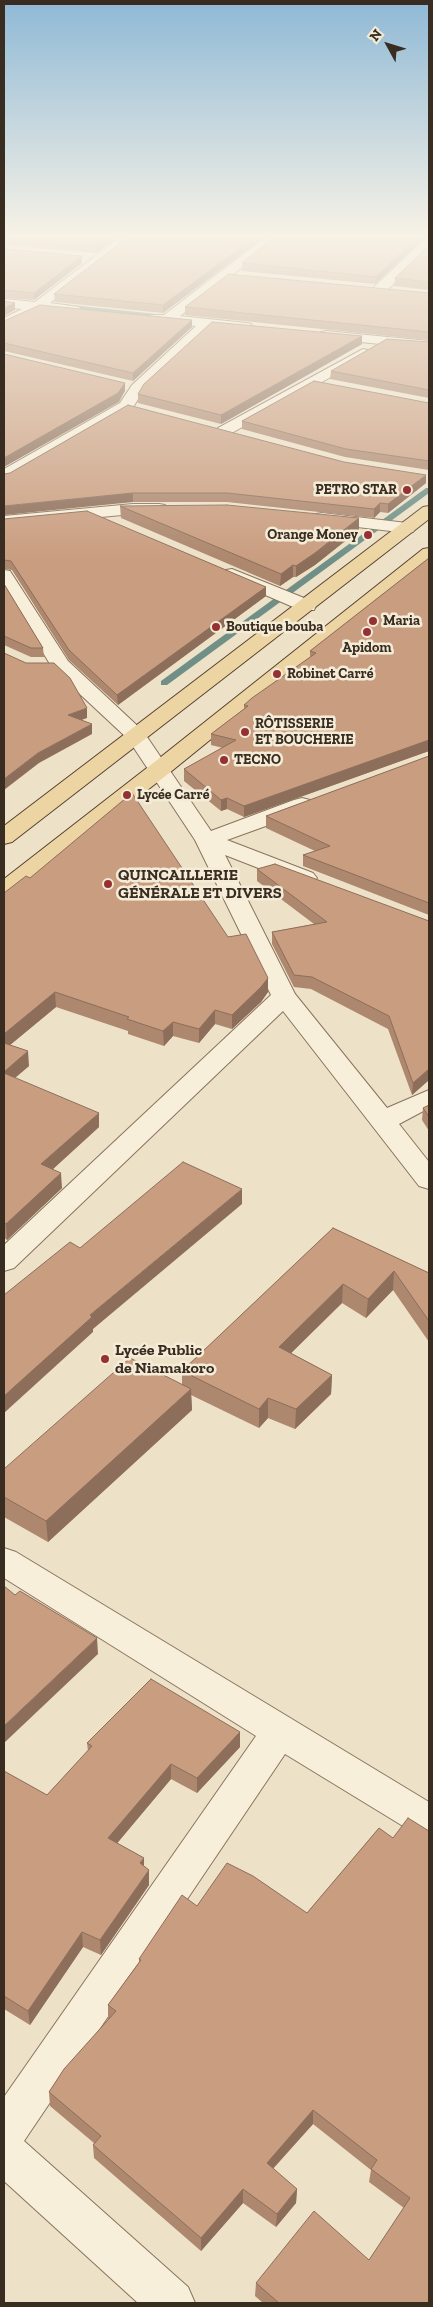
<!DOCTYPE html>
<meta charset="utf-8">
<style>
body{margin:0}
#map{position:relative;width:433px;height:2307px;overflow:hidden;background:#ede1c8;font-family:"Zilla Slab",serif}
canvas{display:block}
.frame{position:absolute;inset:0;border:5px solid #392c21;pointer-events:none}
.north{position:absolute;left:363px;top:20px;width:50px;height:50px;-webkit-text-stroke:4px #f5ecd8;paint-order:stroke;rotate:309deg;font-size:14px;font-weight:700;line-height:20px;text-align:center;color:#392c21}
.north::after{content:'';display:block;margin:auto;width:18px;height:22px;background:#392c21;clip-path:polygon(50% 0,100% 100%,50% 72%,0 100%)}
</style>
<div id="map">
<canvas width="433" height="2307"></canvas>
<div class="frame"></div>
<div class="north">N</div>
</div>
<script>
const c = document.querySelector('canvas').getContext('2d');
c.lineJoin = 'round';
const poly = rows => new Path2D(rows.map(r => 'M' + r).join(''));
function fillPath(path, color) { c.fillStyle = color; c.fill(path, 'evenodd'); }
function trace(path, color, width, dash) { c.strokeStyle = color; c.lineWidth = width; c.lineCap = dash ? 'butt' : 'round'; c.setLineDash(dash || []); c.stroke(path); }
function drawText(font, color, halo, rows, align = 'center') {
  c.font = font + ' "Zilla Slab",serif'; c.lineWidth = 5; c.setLineDash([]); c.textBaseline = 'middle'; c.strokeStyle = halo; c.fillStyle = color; for (const [text, x, y, turn = 0] of rows) {
    c.save(); c.translate(x, y); c.rotate((+turn || 0) * Math.PI / 180); c.textAlign = isNaN(turn) ? turn : align; if (halo) c.strokeText(text, 0, 0); c.fillText(text, 0, 0); c.restore();
  }
}
fillPath(poly([
 [63,304,165,315,168,317,165,319,61,307,63,304],
 [426,488,429,488,429,493,167,685,161,685,161,681,426,488]
]), '#709087');
const minor = poly([
 [119,238,133,238,50,303,79,307,81,310,79,313,40,311,4,327,4,318,22,309,4,307,4,299,35,302,119,238],
 [265,238,279,238,180,316,246,323,251,324,253,327,251,330,211,328,143,391,132,409,10,480,4,481,4,469,120,403,132,385,196,326,155,322,150,321,148,318,150,315,164,315,265,238],
 [429,239,429,250,384,293,374,293,372,290,374,287,424,240,429,239],
 [326,331,429,341,429,349,321,338,319,335,321,332,326,331],
 [363,349,368,350,370,353,368,356,230,434,224,436,216,431,218,428,363,349],
 [133,504,159,504,165,505,168,509,165,513,159,514,133,514,4,526,4,516,133,504],
 [322,513,407,523,413,524,416,528,413,532,407,533,316,522,313,518,316,514,322,513],
 [232,569,314,602,316,606,314,610,300,610,226,578,223,574,226,570,232,569],
 [4,570,10,571,68,661,143,731,211,831,294,800,302,798,310,800,313,805,310,810,227,840,313,873,317,878,313,883,305,885,297,883,225,855,295,994,387,1108,429,1090,429,1108,399,1124,429,1162,429,1189,419,1186,283,1011,14,1268,4,1271,4,1245,271,995,195,840,128,739,53,669,4,589,4,570],
 [4,1548,16,1552,429,1802,429,1839,416,1834,285,1754,24,2141,188,2287,195,2303,138,2303,4,2181,4,2097,256,1736,4,1578,4,1548]
]);
const major = poly([
 [429,506,429,519,12,842,4,844,4,826,423,507,429,506],
 [429,548,429,562,168,774,12,895,4,897,4,879,152,764,423,549,429,548]
]);
trace(minor, '#88745e', 2);
trace(major, '#574232', 2);
fillPath(minor, '#f8efdb');
fillPath(major, '#edd5a3');
fillPath(poly([
 [4,238,116,238,96,253,4,245],
 [127,238,263,238,163,313,55,302,54,294],
 [423,239,375,284,242,271,242,263],
 [429,246,429,290,394,286,395,278],
 [4,249,82,256,82,263,34,300,4,298],
 [429,293,429,340,185,315,185,307],
 [4,321,192,327,133,381,4,351],
 [362,336,362,344,221,424,138,403,138,394],
 [429,342,429,398,330,379,331,371],
 [429,403,429,470,345,457,242,429,242,421],
 [344,462,426,483,388,513,380,512,374,518,227,502,133,502,4,474],
 [120,506,359,518,359,530,315,565,296,577,293,577,280,586,121,518],
 [4,519,266,587,266,596,118,705,69,660,12,570,4,569],
 [429,558,429,751,244,817,227,809,221,811,184,781,184,769,223,748,211,745,211,734,244,709,244,705,310,657,310,651],
 [4,584,43,648,44,657,31,657,4,645],
 [429,756,429,915,303,866,303,855,315,851,266,828,266,816],
 [257,869,429,921,429,1080,412,1095,388,1029,311,989,294,987,272,944,272,932,314,924,257,881],
 [4,893,228,937,268,992,261,1002,232,1029,215,1024,199,1043,173,1036,164,1046,128,1034,128,1031,56,1007,10,1045,29,1066,15,1078,99,1127,53,1169,62,1188,7,1240,4,1238],
 [429,1105,429,1131,422,1120,423,1108],
 [333,1228,429,1273,429,1342,393,1290,366,1318,342,1303,291,1353,332,1375,331,1394,295,1429,268,1418,259,1428,191,1395,192,1410,48,1542,4,1517,4,1469,182,1384,182,1371],
 [240,1732,240,1747,197,1793,171,1779,117,1843,144,1858,144,1867,149,1885,101,1955,83,1947,30,2025,4,2009,4,1771,47,1795,88,1751,87,1743],
 [379,1828,429,2303,263,2303,255,2296,256,2283,369,2260,404,2208,369,2182,371,2170,313,2124,273,2169,297,2189,296,2203,276,2227,243,2203,201,2251,94,2158,93,2145,94,2143,50,2106,49,2092,108,2019,108,2005,139,1962,139,1959,197,1906,307,1913]
]), '#ad876e');
fillPath(poly([
 [107,238,116,238,96,253,96,246],
 [254,238,263,238,163,313,163,305],
 [417,238,429,238,423,239,375,284,376,277],
 [82,256,82,263,34,300,34,293],
 [15,303,15,310,4,316,4,308],
 [192,320,192,327,133,381,133,373],
 [362,336,362,344,221,424,221,415],
 [125,383,125,391,119,402,4,467,4,458],
 [426,475,426,483,388,513,388,504],
 [133,493,133,502,4,515,4,506],
 [380,503,380,512,374,518,374,509],
 [359,518,359,530,315,565,296,577,296,566],
 [293,565,293,577,280,586,281,574],
 [266,587,266,596,118,705,117,695],
 [87,708,87,718,68,725,68,715],
 [92,724,92,734,39,763,4,790,4,779,38,753],
 [429,740,429,751,244,817,244,806],
 [227,798,227,809,221,811,221,800],
 [268,978,268,992,261,1002,232,1029,232,1015],
 [55,992,56,1007,4,1050,4,1034],
 [215,1010,215,1024,199,1043,199,1029],
 [173,1022,173,1036,164,1046,163,1031],
 [28,1051,29,1066,4,1087,4,1072],
 [429,1069,429,1080,412,1095,413,1083],
 [99,1113,99,1127,42,1179,41,1164],
 [61,1173,62,1188,7,1240,6,1224],
 [242,1189,242,1204,93,1329,93,1332,4,1413,4,1396,90,1315],
 [394,1271,393,1290,366,1318,368,1299],
 [343,1284,342,1303,278,1366,279,1347],
 [332,1375,331,1394,295,1429,296,1409],
 [191,1389,192,1410,48,1542,46,1521],
 [268,1398,268,1418,259,1428,259,1409],
 [97,1638,98,1654,4,1743,4,1726],
 [240,1732,240,1747,197,1793,197,1778],
 [171,1764,171,1779,109,1853,108,1838],
 [144,1858,144,1873,140,1863],
 [149,1870,149,1885,101,1955,100,1940],
 [82,1932,83,1947,30,2025,28,2011],
 [313,2110,313,2124,266,2176,267,2163],
 [243,2189,243,2203,201,2251,201,2238],
 [297,2189,296,2203,276,2227,277,2214]
]), '#8d6e5a');
const building = poly([
 [4,238,107,238,96,246,4,238],
 [127,238,254,238,163,305,54,294,127,238],
 [273,238,417,238,376,277,242,263,273,238],
 [429,246,429,282,395,278,429,246],
 [4,249,82,256,34,293,4,290,4,249],
 [229,274,429,293,429,332,185,307,229,274],
 [4,301,15,303,4,308,4,301],
 [40,305,192,320,133,373,4,343,4,321,40,305],
 [212,322,362,336,221,415,138,394,144,384,212,322],
 [387,339,429,342,429,390,331,371,387,339],
 [4,354,125,383,118,393,4,458,4,354],
 [314,381,429,403,429,461,346,449,242,421,314,381],
 [128,405,344,462,426,475,388,504,380,503,374,509,227,493,133,493,4,506,4,474,10,473,128,405],
 [227,505,359,518,315,553,296,566,293,565,281,574,120,506,227,505],
 [87,511,266,587,117,695,69,650,11,561,4,560,4,519,87,511],
 [429,558,429,740,244,806,227,798,221,800,184,769,236,740,211,734,248,706,244,705,252,698,316,653,310,651,429,558],
 [4,584,43,648,31,648,4,636,4,584],
 [4,653,26,663,54,663,70,678,87,708,68,715,92,724,38,753,4,779,4,653],
 [429,756,429,903,303,855,330,846,266,816,429,756],
 [132,793,228,937,246,934,268,978,261,987,232,1015,215,1010,199,1029,173,1022,163,1031,127,1019,129,1017,55,992,4,1034,4,893,26,876,30,878,132,793],
 [275,864,429,921,429,1069,413,1083,389,1016,312,977,294,975,272,932,327,922,257,869,275,864],
 [4,1043,28,1051,4,1072,4,1043],
 [4,1073,99,1113,41,1164,61,1173,6,1224,4,1223,4,1073],
 [429,1105,429,1117,423,1108,429,1105],
 [183,1162,242,1189,90,1315,92,1317,4,1396,4,1295,70,1242,80,1248,183,1162],
 [333,1228,429,1273,429,1321,394,1271,368,1299,343,1284,279,1347,332,1375,296,1409,268,1398,259,1409,182,1371,333,1228],
 [130,1358,191,1389,46,1521,4,1497,4,1469,130,1358],
 [4,1586,15,1595,20,1591,97,1638,4,1726,4,1586],
 [151,1679,240,1732,197,1778,171,1764,108,1838,144,1858,140,1863,149,1870,100,1940,82,1932,28,2011,4,1996,4,1771,47,1795,92,1746,87,1743,151,1679],
 [408,1818,429,1831,429,2303,279,2303,256,2283,314,2211,369,2260,410,2198,371,2169,377,2160,313,2110,267,2163,297,2189,277,2214,243,2189,201,2238,93,2145,101,2136,49,2092,64,2069,116,2011,108,2005,141,1960,139,1959,182,1895,197,1906,227,1863,253,1876,307,1913,379,1828,393,1838,408,1818]
]);
fillPath(building, '#c99d80');
trace(building, '#8d6e5a', 1);
const sky = c.createLinearGradient(0, 0, 0, 561);
sky.addColorStop(0, '#8fb9d6');
sky.addColorStop(0.42, '#f7f2e6');
sky.addColorStop(1, '#f7f2e600');
c.fillStyle = sky;
c.fillRect(0, 0, 433, 561);
for (const [x, y, r, color] of [
 [407,490,5,"#953033"],
 [368,535,5,"#953033"],
 [373,621,5,"#953033"],
 [216,627,5,"#953033"],
 [367,632,5,"#953033"],
 [277,674,5,"#953033"],
 [245,732,5,"#953033"],
 [224,760,5,"#953033"],
 [127,795,5,"#953033"],
 [108,884,5,"#953033"],
 [105,1359,5,"#953033"]
]) { const dot = new Path2D(); dot.arc(x, y, r, 0, 2 * Math.PI); c.fillStyle = color; c.fill(dot); trace(dot, '#f5ecd8', 2); }
drawText('bold 14px', '#392c21', '#f5ecd8', [
 ["PETRO STAR",397,490,"right"],
 ["Orange Money",358,535,"right"],
 ["Maria",383,621],
 ["Boutique bouba",226,627],
 ["Apidom",367,648,"center"],
 ["Robinet Carré",287,674],
 ["RÔTISSERIE",255,724],
 ["ET BOUCHERIE",255,740],
 ["TECNO",234,760],
 ["Lycée Carré",137,795]
], 'left');
drawText('bold 16px', '#392c21', '#f5ecd8', [
 ["QUINCAILLERIE",118,875],
 ["GÉNÉRALE ET DIVERS",118,893],
 ["Lycée Public",115,1350],
 ["de Niamakoro",115,1368]
], 'left');
</script>
